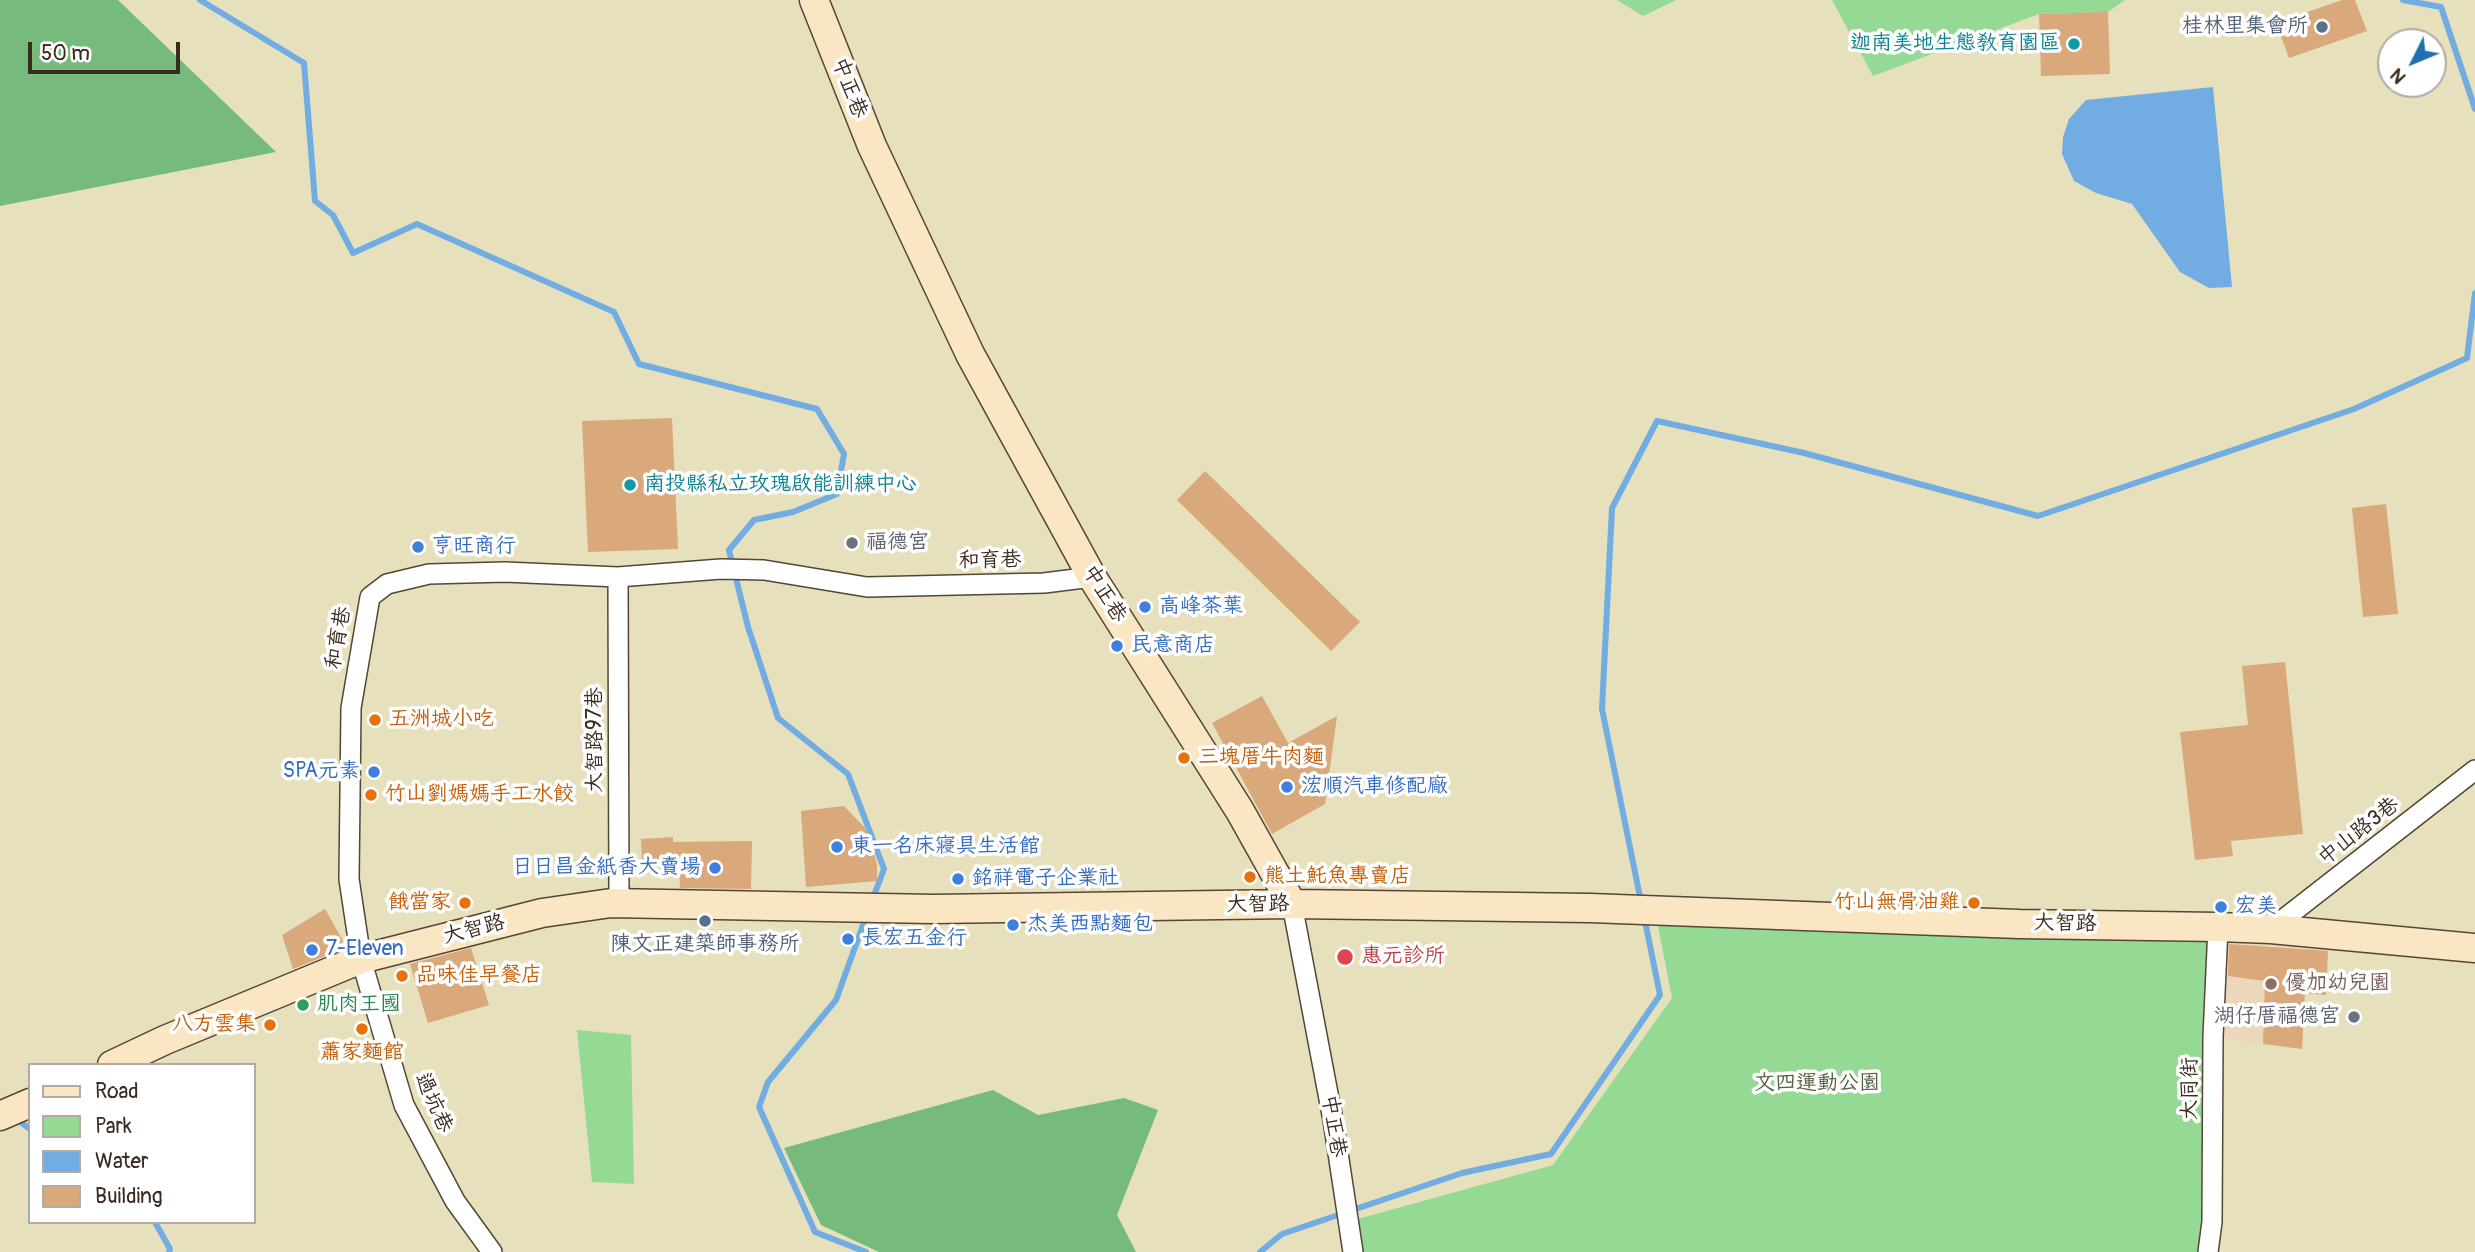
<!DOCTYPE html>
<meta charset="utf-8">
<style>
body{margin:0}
#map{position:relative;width:2475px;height:1252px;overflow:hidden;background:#e6e0bd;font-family:Pangolin,sans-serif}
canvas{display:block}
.legend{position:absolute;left:28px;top:1063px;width:228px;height:161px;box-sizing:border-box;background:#fff;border:2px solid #b1aaa5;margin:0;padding:9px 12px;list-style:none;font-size:21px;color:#3b2a1e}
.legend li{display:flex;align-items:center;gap:14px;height:35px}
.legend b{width:35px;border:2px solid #b1aaa5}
.north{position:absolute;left:2377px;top:28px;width:70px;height:70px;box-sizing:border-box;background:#fff;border:2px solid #b1aaa5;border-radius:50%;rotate:227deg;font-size:19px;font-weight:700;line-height:28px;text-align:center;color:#3b2a1e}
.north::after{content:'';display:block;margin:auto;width:24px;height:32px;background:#1f6fb2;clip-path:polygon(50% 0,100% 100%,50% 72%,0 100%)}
.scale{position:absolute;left:28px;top:42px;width:152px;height:32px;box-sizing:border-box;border:4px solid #3b2a1e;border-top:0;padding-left:9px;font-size:21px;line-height:24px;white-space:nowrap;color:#3b2a1e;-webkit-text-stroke:5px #fff;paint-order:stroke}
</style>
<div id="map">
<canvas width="2475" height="1252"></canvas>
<ul class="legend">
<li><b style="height:9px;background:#fbe6c4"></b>Road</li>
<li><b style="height:19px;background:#94da94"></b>Park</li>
<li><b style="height:19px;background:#71ace2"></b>Water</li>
<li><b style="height:19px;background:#d9a87b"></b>Building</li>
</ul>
<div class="north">N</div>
<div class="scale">50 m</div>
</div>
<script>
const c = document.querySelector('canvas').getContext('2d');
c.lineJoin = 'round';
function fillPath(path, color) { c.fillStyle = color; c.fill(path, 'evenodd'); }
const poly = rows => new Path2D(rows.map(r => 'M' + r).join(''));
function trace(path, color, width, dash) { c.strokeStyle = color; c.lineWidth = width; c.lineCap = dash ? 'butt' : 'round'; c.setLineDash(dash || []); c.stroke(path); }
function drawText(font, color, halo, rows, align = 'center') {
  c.font = font + ' Pangolin,"LXGW WenKai TC",sans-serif'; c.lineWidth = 7; c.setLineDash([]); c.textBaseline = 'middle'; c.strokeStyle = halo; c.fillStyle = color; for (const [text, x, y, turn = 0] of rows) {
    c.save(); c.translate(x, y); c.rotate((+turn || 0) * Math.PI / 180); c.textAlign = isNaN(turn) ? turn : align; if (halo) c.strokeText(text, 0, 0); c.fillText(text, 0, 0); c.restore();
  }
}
fillPath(poly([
 [2218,934,2329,940,2326,995,2305,994,2302,1049,2213,1037]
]), '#ebd8ba');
fillPath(poly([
 [1617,0,1676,0,1643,16],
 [1832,0,2125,0,2108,12,2039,14,1873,76],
 [1655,911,2218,927,2206,1252,1353,1252,1347,1222,1553,1165,1672,998],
 [577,1030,631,1035,634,1184,592,1182]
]), '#94da94');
fillPath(poly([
 [0,0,118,0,276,152,0,206],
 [993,1090,1038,1115,1124,1098,1158,1110,1117,1215,1136,1252,879,1252,821,1225,784,1148]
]), '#77ba7e');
fillPath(poly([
 [2213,87,2232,287,2209,288,2180,272,2132,204,2096,193,2074,181,2062,154,2063,137,2069,119,2086,100]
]), '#71ace2');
trace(poly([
 [200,0,304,63,315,201,333,215,353,253,417,224,614,312,639,364,817,409,844,454,837,494,793,512,754,520,729,550,748,627,778,718,848,774,884,869,872,901],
 [2403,0,2441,7,2475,109],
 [1641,902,1602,709,1612,508,1657,421,1804,453,2038,516,2354,409,2467,358,2475,293],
 [15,1118,30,1129],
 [155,1222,170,1249,169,1252],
 [866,1252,815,1232,759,1107,768,1082,836,1000,867,914],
 [1260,1252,1282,1234,1462,1173,1551,1154,1660,995,1644,916]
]), '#71ace2', 6);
fillPath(poly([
 [2342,0,2355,0,2367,31,2289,58,2276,23],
 [2108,12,2110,74,2041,76,2039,14],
 [672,418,678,549,588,552,582,421],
 [1205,471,1360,622,1331,651,1177,500],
 [2386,504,2398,614,2363,617,2352,508],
 [2285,662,2303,834,2231,841,2233,856,2195,860,2180,732,2248,725,2242,666],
 [1262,696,1288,743,1337,716,1325,804,1272,834,1212,723],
 [844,806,866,829,877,864,877,881,806,887,801,811],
 [673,837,673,842,752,841,751,889,680,888,679,859,642,862,641,839],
 [325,909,343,941,335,952,293,969,282,935],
 [2229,944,2328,951,2326,995,2305,993,2302,1049,2263,1044,2265,981,2228,976],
 [471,948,489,1005,428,1023,410,964]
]), '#d9a87b');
const street = poly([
 [618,577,619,903],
 [1292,904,1333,1120,1353,1252],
 [2271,929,2475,770],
 [492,1252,455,1201,404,1105,361,959,349,879,351,708,370,597,387,584,429,574,505,572,618,577,721,569,764,570,867,587,1044,583,1092,577],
 [2208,1252,2212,1222,2213,1037,2218,927]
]);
const secondary = poly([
 [814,0,872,146,970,354,1092,577,1240,811,1292,904],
 [112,1065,165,1040,361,959,542,913,611,903,933,909,1292,904,1590,908,2019,924,2218,927,2271,929,2475,948],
 [0,1116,30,1103]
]);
trace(street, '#554536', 22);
trace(secondary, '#554536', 31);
trace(street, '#fff', 19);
trace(secondary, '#fbe6c4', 28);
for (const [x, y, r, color] of [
 [2322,27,7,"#5c6f8a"],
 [2074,44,7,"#0f9aa8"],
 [630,485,7,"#0f9aa8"],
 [852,543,7,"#6b7280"],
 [418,547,7,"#3f7fe0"],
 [1145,607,7,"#3f7fe0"],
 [1117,646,7,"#3f7fe0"],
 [375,720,7,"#e8710a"],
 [1184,758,7,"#e8710a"],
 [374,772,7,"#3f7fe0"],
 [1287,787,7,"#3f7fe0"],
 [371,795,7,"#e8710a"],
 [837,847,7,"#3f7fe0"],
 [715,868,7,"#3f7fe0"],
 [1250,877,7,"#e8710a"],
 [958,879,7,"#3f7fe0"],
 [465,903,7,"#e8710a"],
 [1974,903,7,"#e8710a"],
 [2221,907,7,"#3f7fe0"],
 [705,921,7,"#5c6f8a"],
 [1013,925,7,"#3f7fe0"],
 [848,939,7,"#3f7fe0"],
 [312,950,7,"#3f7fe0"],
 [1345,957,9,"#e0444e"],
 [402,976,7,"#e8710a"],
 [2271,984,7,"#8d6e63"],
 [303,1005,7,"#2e9e5b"],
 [2354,1017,7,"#6b7280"],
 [270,1025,7,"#e8710a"],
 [362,1029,7,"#e8710a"]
]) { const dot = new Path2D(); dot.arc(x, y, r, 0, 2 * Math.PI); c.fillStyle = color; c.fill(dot); trace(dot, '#fff', 2.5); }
drawText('21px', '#4e5e75', '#fff', [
 ["桂林里集會所",2308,27],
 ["陳文正建築師事務所",705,945,"center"]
], 'right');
drawText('21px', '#0d838f', '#fff', [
 ["迦南美地生態教育園區",2060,44],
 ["南投縣私立玫瑰啟能訓練中心",644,485,"left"]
], 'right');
drawText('21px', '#3b2a1e', '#fff', [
 ["中正巷",849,88,69],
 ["和育巷",990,561,-1],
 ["中正巷",1104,594,58],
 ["和育巷",339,638,-80],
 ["大智路97巷",596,740,-90],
 ["中山路3巷",2359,832,-38],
 ["大智路",1258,905,-1],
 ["大智路",2065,924,1],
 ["大智路",474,930,-14],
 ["大同街",2191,1089,-90],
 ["過坑巷",433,1103,66],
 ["中正巷",1333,1126,81]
]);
drawText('21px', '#5b616d', '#fff', [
 ["福德宮",866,543],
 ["湖仔厝福德宮",2340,1017,"right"]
], 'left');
drawText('21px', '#366cbe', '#fff', [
 ["亨旺商行",432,547],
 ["高峰茶葉",1159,607],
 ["民意商店",1131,646],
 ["SPA元素",360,772,"right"],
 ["浤順汽車修配廠",1301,787],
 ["東一名床寢具生活館",851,847],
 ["日日昌金紙香大賣場",701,868,"right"],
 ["銘祥電子企業社",972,879],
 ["宏美",2235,907],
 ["杰美西點麵包",1027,925],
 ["長宏五金行",862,939],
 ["7-Eleven",326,950]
], 'left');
drawText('21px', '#c56008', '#fff', [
 ["五洲城小吃",389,720],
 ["三塊厝牛肉麵",1198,758],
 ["竹山劉媽媽手工水餃",385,795],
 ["熊土魠魚專賣店",1264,877],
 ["餓當家",451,903,"right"],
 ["竹山無骨油雞",1960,903,"right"],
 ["品味佳早餐店",416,976],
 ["八方雲集",256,1025,"right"],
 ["蕭家麵館",362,1053,"center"]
], 'left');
drawText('21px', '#be3a42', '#fff', [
 ["惠元診所",1361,957]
], 'left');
drawText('21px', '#785e54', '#fff', [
 ["優加幼兒園",2285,984]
], 'left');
drawText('21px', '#27864d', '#fff', [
 ["肌肉王國",317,1005]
], 'left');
drawText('21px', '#565f41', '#fff', [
 ["文四運動公園",1817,1084]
]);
</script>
